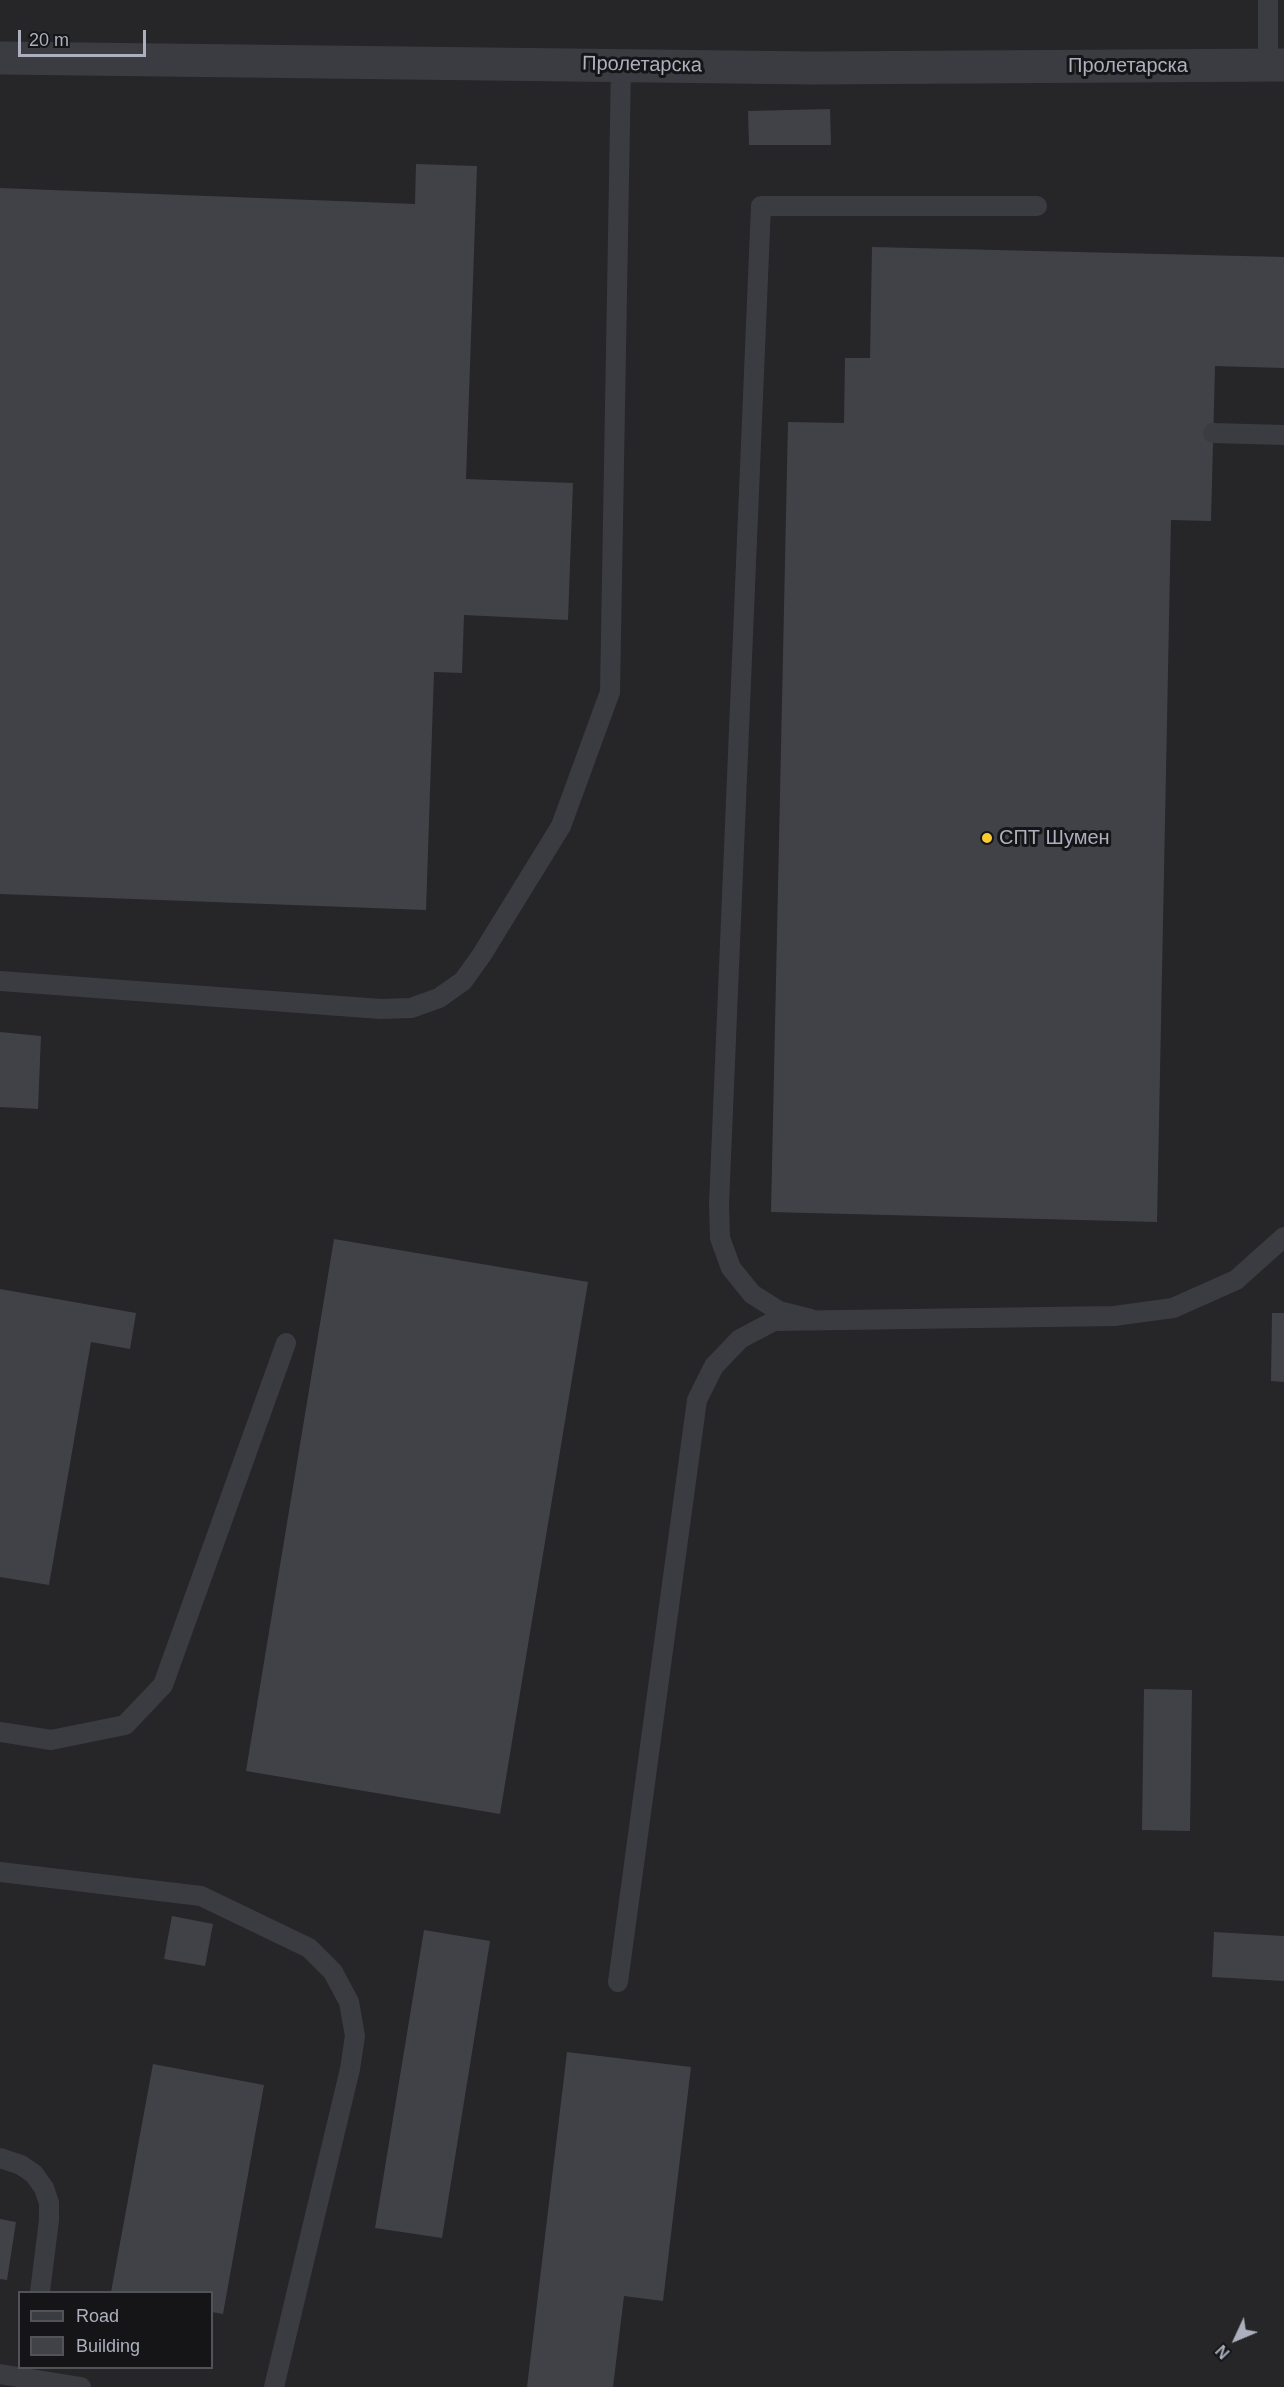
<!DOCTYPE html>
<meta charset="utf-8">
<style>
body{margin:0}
#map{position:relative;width:1284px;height:2387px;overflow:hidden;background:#1a1a1c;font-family:Arial,sans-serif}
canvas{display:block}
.legend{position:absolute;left:18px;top:2291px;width:195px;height:78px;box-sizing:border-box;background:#151517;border:2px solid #515359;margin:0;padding:8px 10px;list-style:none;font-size:18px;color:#acafbd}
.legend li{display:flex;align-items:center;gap:12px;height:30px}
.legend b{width:30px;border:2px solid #515359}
.north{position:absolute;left:1206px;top:2309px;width:60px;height:60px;-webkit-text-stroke:4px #151517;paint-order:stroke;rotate:226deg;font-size:16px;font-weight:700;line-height:24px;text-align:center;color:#acafbd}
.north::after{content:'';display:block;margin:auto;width:21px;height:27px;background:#acafbd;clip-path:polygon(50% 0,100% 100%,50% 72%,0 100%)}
.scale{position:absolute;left:18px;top:30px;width:128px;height:27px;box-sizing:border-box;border:3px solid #acafbd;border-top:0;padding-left:8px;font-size:18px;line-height:21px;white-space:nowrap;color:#acafbd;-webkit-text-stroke:4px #151517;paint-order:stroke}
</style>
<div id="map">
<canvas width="1284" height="2387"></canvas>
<ul class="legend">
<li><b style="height:8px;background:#3b3b42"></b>Road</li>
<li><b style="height:16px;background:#414247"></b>Building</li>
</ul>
<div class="north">N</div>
<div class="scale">20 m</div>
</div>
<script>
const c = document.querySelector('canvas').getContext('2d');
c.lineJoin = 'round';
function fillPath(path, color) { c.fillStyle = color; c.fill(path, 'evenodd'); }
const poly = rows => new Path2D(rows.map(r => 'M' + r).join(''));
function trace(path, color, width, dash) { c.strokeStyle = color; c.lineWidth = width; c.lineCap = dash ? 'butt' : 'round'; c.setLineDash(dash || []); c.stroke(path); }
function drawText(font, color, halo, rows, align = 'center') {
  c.font = font + ' Arial,sans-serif'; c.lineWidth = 6; c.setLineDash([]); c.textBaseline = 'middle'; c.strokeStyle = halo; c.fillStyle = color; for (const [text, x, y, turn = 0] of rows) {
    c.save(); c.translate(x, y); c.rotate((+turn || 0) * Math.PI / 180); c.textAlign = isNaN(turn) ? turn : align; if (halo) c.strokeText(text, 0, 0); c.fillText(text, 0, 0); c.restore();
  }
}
fillPath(poly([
 [0,0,1284,0,1284,2387,0,2387],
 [20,2292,212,2292,212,2368,20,2368]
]), '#262629');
fillPath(poly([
 [830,109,831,145,749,145,748,111],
 [416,164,477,166,466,479,573,483,568,620,464,615,462,673,434,672,426,910,0,894,0,188,415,204],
 [872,247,1284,257,1284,368,1215,366,1211,521,1171,520,1157,1222,771,1212,788,422,844,423,845,358,870,358],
 [0,1032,41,1036,38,1109,0,1107],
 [334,1239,588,1282,500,1814,246,1771],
 [0,1289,136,1313,130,1349,91,1342,49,1585,0,1577],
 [1272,1313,1284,1313,1284,1382,1271,1381],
 [1144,1689,1192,1690,1190,1831,1142,1830],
 [172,1916,213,1924,205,1966,164,1959],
 [424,1930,490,1941,442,2238,375,2228],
 [1214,1932,1284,1936,1284,1981,1212,1977],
 [567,2052,691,2067,663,2301,624,2296,613,2387,527,2387],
 [153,2064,264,2085,223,2314,212,2312,212,2292,111,2292],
 [0,2219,16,2222,7,2280,0,2279]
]), '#414247');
trace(poly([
 [1268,0,1268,66],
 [1213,433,1284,435],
 [0,981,381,1009,411,1008,439,998,463,981,481,956,561,826,610,692,621,65],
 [811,1319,779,1311,752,1294,731,1268,720,1238,719,1205,761,206,1037,206],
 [0,1732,51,1740,125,1725,163,1685,286,1343],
 [0,1872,201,1896,309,1948,333,1972,349,2002,355,2036,350,2069,274,2387],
 [618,1982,697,1400,714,1366,740,1339,774,1321,1114,1316,1173,1308,1236,1280,1284,1237],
 [0,2158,21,2165,34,2174,44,2188,49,2203,49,2220,40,2292],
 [0,2374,81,2387]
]), '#3b3b42', 20);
trace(poly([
 [0,58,813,68,1284,65]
]), '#3b3b42', 33);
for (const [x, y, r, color] of [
 [987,838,6,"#fccb32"]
]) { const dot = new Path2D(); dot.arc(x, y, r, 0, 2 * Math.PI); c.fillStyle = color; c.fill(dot); trace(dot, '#151517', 2); }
drawText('20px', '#acafbd', '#151517', [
 ["Пролетарска",642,65,1],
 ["Пролетарска",1128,66]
]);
drawText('20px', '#acafbd', '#151517', [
 ["СПТ Шумен",999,838]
], 'left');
</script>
